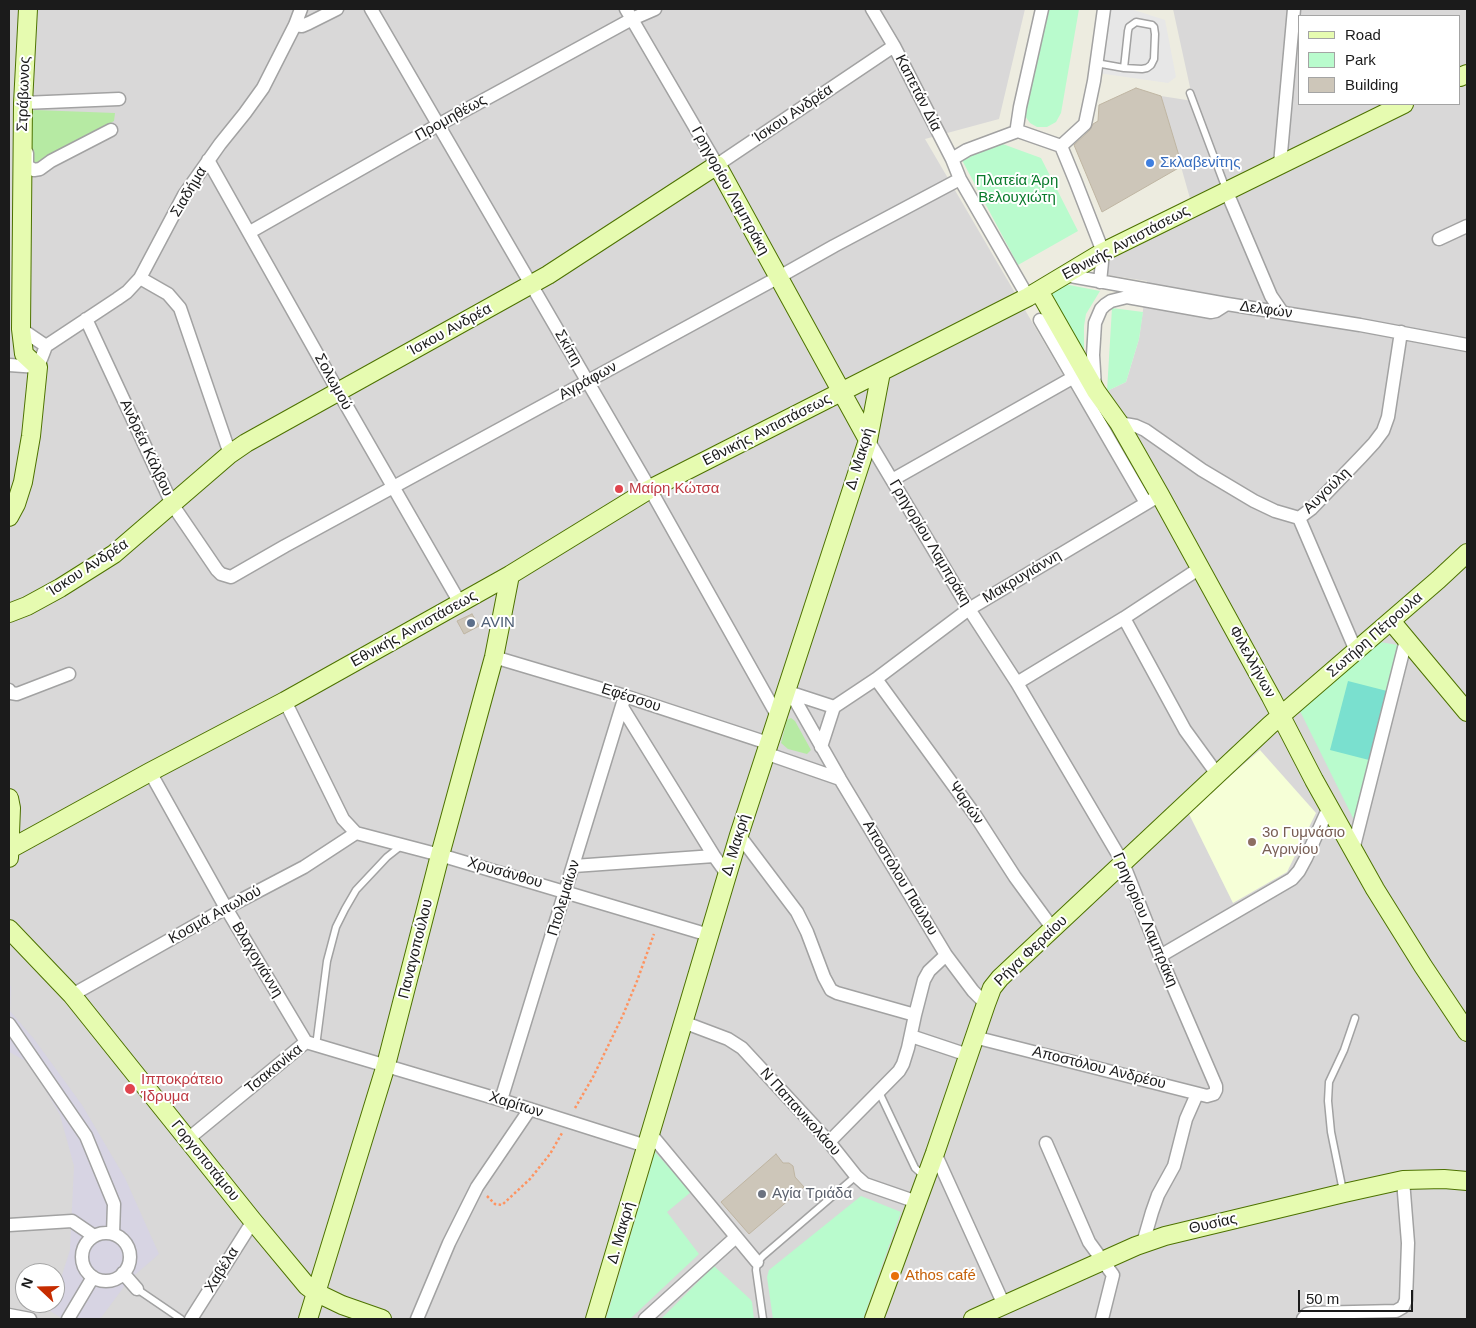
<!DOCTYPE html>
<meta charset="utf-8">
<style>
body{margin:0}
#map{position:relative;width:1476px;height:1328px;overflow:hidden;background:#edece0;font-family:Arial,sans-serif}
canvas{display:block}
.frame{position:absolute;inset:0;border:10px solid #1b1b1b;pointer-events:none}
.legend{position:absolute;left:1298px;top:15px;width:162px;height:90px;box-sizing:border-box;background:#fff;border:1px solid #a4a4a4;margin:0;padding:6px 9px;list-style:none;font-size:15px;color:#1b1b1b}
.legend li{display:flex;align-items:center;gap:10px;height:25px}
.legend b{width:25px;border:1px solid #a4a4a4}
.north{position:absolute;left:15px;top:1263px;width:50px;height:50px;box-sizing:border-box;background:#fff;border:1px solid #a4a4a4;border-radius:50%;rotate:291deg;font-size:14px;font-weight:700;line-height:20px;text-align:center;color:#1b1b1b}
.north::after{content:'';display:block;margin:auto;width:18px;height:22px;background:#c62c00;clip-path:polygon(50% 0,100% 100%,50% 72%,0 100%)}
.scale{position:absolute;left:1298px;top:1290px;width:115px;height:22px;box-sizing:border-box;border:2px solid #1b1b1b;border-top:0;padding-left:6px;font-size:15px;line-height:18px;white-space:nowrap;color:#1b1b1b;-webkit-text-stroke:4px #fff;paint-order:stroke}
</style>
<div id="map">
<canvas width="1476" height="1328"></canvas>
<div class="frame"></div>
<ul class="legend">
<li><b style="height:6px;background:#e6fbb0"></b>Road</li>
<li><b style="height:14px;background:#b9fbcd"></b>Park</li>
<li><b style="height:14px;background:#cdc6b9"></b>Building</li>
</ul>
<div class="north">N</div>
<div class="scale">50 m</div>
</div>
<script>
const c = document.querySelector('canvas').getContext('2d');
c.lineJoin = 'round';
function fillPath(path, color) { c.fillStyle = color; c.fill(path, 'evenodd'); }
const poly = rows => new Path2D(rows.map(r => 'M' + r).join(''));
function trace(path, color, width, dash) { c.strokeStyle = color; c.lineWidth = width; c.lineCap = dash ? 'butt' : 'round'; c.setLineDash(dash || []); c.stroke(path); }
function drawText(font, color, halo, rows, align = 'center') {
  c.font = font + ' Arial,sans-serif'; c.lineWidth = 4; c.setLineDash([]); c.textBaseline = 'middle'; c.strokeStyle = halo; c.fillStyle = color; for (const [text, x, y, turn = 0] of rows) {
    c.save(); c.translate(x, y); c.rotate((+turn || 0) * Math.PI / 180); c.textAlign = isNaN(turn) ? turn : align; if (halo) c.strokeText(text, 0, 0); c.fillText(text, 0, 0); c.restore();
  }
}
fillPath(poly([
 [9,9,1025,9,999,119,925,139,1080,404,1126,382,1139,339,1147,281,1107,275,1109,254,1193,209,1161,96,1193,101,1173,9,1467,9,1467,1319,9,1319],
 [1300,16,1460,16,1460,104,1300,104],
 [25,1273,55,1273,55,1303,25,1303]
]), '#d9d8d8');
fillPath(poly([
 [1260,750,1316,813,1287,872,1233,903,1188,812]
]), '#f6ffd7');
fillPath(poly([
 [35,110,115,113,114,121,36,165,32,165,30,118,31,112],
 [791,718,795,721,811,750,807,754,788,749,781,743,787,720]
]), '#b6eaa3');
fillPath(poly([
 [1047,9,1079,9,1061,113,1056,122,1047,127,1037,127,1030,123,1025,116,1024,108],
 [1000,143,1041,158,1078,231,1018,265,963,162,962,159],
 [1064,284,1100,291,1086,314,1084,326,1084,353,1053,308,1050,291],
 [1112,308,1143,312,1139,339,1126,382,1107,391],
 [1380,642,1398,645,1354,820,1300,711],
 [655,1152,691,1192,667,1212,699,1254,630,1319,606,1319],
 [861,1196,901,1212,863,1319,773,1319,767,1277,769,1270],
 [714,1266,750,1299,752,1302,754,1319,661,1319]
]), '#b9fbcd');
fillPath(poly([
 [1348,681,1387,691,1369,760,1330,750]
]), '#7ae0cf');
fillPath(poly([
 [1101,9,1133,9,1134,10,1165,20,1176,77,1168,83,1091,72]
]), '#e7e7e7');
fillPath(poly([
 [9,986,11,986,10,1011,34,1039,82,1105,125,1178,159,1254,129,1280,100,1319,63,1319,50,1311,53,1303,55,1303,55,1297,70,1250,74,1166,60,1115,30,1063,9,1052]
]), '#d7d4e3');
const building = poly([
 [1136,88,1161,96,1182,166,1102,212,1074,145,1090,130,1093,124,1098,121,1099,105,1136,88],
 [472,614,479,626,464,634,457,621,472,614],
 [776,1154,783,1163,789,1163,793,1166,795,1177,804,1187,749,1234,721,1202,776,1154]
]);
fillPath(building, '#cdc6b9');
trace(building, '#bfb5a2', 1);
const lane = poly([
 [1096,63,1124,68,1142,69,1147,68,1151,65,1154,59,1155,34,1154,27,1152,25,1136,22,1129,27,1128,31,1124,68],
 [1190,93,1226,189],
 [316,1046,327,961,336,927,345,909,356,890,387,857,401,846],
 [879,1092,915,1168,925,1177],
 [1343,1191,1331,1132,1328,1101,1329,1082,1344,1050,1355,1018],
 [137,1289,181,1319],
 [763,1319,756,1270,757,1262,764,1255,856,1176]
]);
const street = poly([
 [371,9,650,489,777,715],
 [626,9,717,165,894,46],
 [872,9,894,46,952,159,960,179,1028,297],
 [295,25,302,26,309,23,337,9],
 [23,103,119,99],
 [1018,131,1017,127,1020,107,1042,9],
 [1061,146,1085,124,1094,81,1104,9],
 [27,153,27,164,29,167,34,170,40,169,51,161,111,130],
 [952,159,967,150,1018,131,1061,146,1075,180,1103,252,1100,282],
 [208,160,338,391,460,603],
 [1280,164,1294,9],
 [1226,190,1271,296,1282,312],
 [250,232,438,125,632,19,655,9],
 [1439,239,1467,226],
 [1065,275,1227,304,1360,325,1467,345],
 [140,278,168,294,180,308,230,454],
 [86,319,172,504,217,570,221,574,231,577,285,546,779,277,834,246,960,179],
 [1040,320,1146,503],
 [21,329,46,346],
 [9,365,38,367,46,346,117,299,127,292,140,278,184,195,220,144,245,113,263,88,295,25,301,9],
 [1095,387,1093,355,1095,323,1101,309,1105,305,1111,301,1127,297,1211,312,1216,311,1227,304],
 [1119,423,1136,426,1145,430,1202,470,1254,501,1275,511,1299,518],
 [868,440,969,609,1017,683,1123,863,1160,956,1216,1086,1216,1090,1214,1094,1207,1096,974,1037],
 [892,480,1074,377],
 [1124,618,1185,730,1217,774],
 [1356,651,1299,518,1311,509,1361,457,1374,443,1383,431,1388,417,1401,332],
 [494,657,625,696,768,743],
 [876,679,975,815,1015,877,1053,929],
 [1017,683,1124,618,1200,568],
 [9,690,11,693,17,694,69,674],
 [785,691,834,707,876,679,969,609,1160,495],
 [791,693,840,779,946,955,973,991,986,1004],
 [285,701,343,819,356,833,440,855,709,935],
 [622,707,714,856,727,874],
 [821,747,834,707],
 [765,753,840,779],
 [150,772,226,908,306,1042],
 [739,835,797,912,807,932,824,977,831,990,837,993,915,1015],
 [1353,850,1406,640],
 [574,866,714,856],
 [1160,956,1292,879,1299,871,1306,858,1329,807],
 [72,995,226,908,304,867,356,833],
 [683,1022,728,1039,742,1048,829,1142,856,1176,865,1184,917,1202],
 [9,1024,86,1136,114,1204,113,1234],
 [911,1036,968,1055],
 [501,1100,625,696],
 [650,1133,757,1262],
 [188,1139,306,1042,501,1100,646,1146],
 [829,1142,899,1071,903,1064,908,1048,915,1015,924,980,929,971,946,955],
 [1046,1143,1089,1242,1113,1275,1102,1319],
 [935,1153,1004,1305],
 [9,1225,72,1221,94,1236],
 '82 1257a24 24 0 1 1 48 0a24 24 0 1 1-48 0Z',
 [1143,1243,1152,1212,1158,1195,1174,1166,1186,1119,1197,1094],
 [123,1273,137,1289],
 [9,1315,30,1319],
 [68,1319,93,1277],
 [191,1319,253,1221],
 [417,1319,449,1243,477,1187,530,1109],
 [645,1319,736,1237],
 [1303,1319,1307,1314,1311,1313,1396,1311,1403,1307,1406,1300,1408,1243,1403,1180]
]);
const secondary = poly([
 [1460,77,1467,74],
 [1039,291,1096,391,1119,423,1160,495,1271,697,1314,780,1375,889,1423,966,1467,1032],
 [9,517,16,504,23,482,31,436,38,367,24,354,21,329,23,103,28,9],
 [9,613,27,606,60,588,114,554,230,454,246,443,548,275,717,165,868,440],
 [1391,621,1467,712],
 [9,798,11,808,9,858],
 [10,849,150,772,285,701,510,575,650,489,1028,297,1103,252,1404,104],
 [9,929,72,995,253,1221,307,1286,315,1292,342,1305,382,1319],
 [308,1319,386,1065,440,855,494,657,510,575],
 [595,1319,739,835,868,440,881,372],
 [874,1319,935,1153,986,1004,992,988,1000,978,1270,725,1438,580,1467,553],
 [973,1319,1136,1246,1165,1236,1344,1193,1403,1180,1444,1179,1467,1181]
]);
trace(lane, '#a2a2a2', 9);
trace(street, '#a2a2a2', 15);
trace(secondary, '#4d7201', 20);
trace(poly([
 [575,1108,593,1077,623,1015,637,981,654,934],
 [487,1196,495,1204,502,1205,530,1179,550,1154,562,1133]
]), '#fe9360', 2.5, [2.5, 2.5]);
trace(lane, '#fff', 6);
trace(street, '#fff', 12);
trace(secondary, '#e6fbb0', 18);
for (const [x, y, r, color] of [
 [1150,163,5,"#3f7fe0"],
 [619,489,5,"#e0444e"],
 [471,623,5,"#5c6f8a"],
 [1252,842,5,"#8d6e63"],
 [130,1089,6,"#e0444e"],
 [762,1194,5,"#6b7280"],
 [895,1276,5,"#e8710a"]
]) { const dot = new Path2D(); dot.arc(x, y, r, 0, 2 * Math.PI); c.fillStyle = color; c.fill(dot); trace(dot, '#fff', 2); }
drawText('15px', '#1b1b1b', '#fff', [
 ["Καπετάν Δία",918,93,63],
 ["Στράβωνος",24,94,-88],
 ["Ίσκου Ανδρέα",793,114,-34],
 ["Προμηθέως",451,118,-29],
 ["Γρηγορίου Λαμπράκη",730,191,61],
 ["Σιαδήμα",189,192,-59],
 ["Εθνικής Αντιστάσεως",1126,243,-28],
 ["Δελφών",1266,310,8],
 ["Ίσκου Ανδρέα",450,330,-29],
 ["Σκίπη",568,348,60],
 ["Αγράφων",588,381,-29],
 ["Σολωμού",333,382,61],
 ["Εθνικής Αντιστάσεως",767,430,-27],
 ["Ανδρέα Κάλβου",146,448,65],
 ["Δ. Μακρή",860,459,-73],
 ["Αυγούλη",1327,491,-44],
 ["Γρηγορίου Λαμπράκη",930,543,59],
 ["Ίσκου Ανδρέα",88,568,-33],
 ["Μακρυγιάννη",1022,577,-31],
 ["Εθνικής Αντιστάσεως",414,629,-29],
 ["Σωτήρη Πέτρουλα",1375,635,-41],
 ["Φιλελλήνων",1252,662,61],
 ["Εφέσσου",631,698,18],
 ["Ψαρών",966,803,55],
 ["Δ. Μακρή",736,845,-73],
 ["Χρυσάνθου",505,873,16],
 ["Αποστόλου Παύλου",900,878,59],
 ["Πτολεμαίων",564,898,-73],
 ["Κοσμά Αιτωλού",215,915,-29],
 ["Γρηγορίου Λαμπράκη",1145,920,67],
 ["Παναγοπούλου",416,949,-76],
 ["Ρήγα Φεραίου",1031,951,-44],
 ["Βλαχογιάννη",257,960,59],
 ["Αποστόλου Ανδρέου",1099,1068,14],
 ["Τσακανίκα",274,1069,-39],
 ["Χαρίτων",516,1105,17],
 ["Ν Παπανικολάου",800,1112,48],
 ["Γοργοποτάμου",205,1161,51],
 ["Θυσίας",1213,1224,-13],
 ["Δ. Μακρή",621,1233,-74],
 ["Χαβέλα",222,1270,-58]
]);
drawText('15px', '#366cbe', '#fff', [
 ["Σκλαβενίτης",1160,163]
], 'left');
drawText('15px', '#087a2b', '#fff', [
 ["Πλατεία Άρη",1017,181],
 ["Βελουχιώτη",1017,198]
]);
drawText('15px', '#be3a42', '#fff', [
 ["Μαίρη Κώτσα",629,489],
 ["Ιπποκράτειο",141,1080],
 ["Ίδρυμα",141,1097]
], 'left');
drawText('15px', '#4e5e75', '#fff', [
 ["AVIN",481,623]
], 'left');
drawText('15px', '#785e54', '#fff', [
 ["3ο Γυμνάσιο",1262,833],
 ["Αγρινίου",1262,850]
], 'left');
drawText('15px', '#5b616d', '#fff', [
 ["Αγία Τριάδα",772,1194]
], 'left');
drawText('15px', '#c56008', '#fff', [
 ["Athos café",905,1276]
], 'left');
</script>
